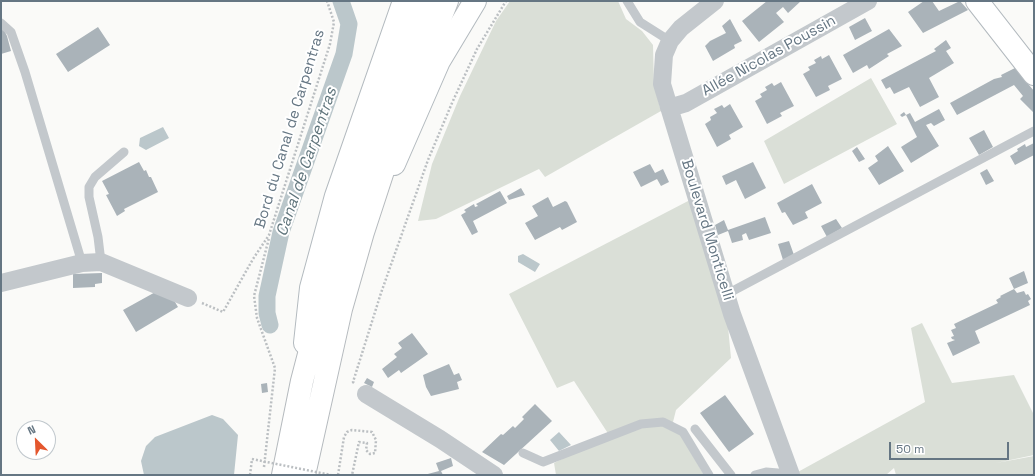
<!DOCTYPE html>
<meta charset="utf-8">
<style>
body{margin:0}
#map{position:relative;width:1035px;height:476px;overflow:hidden;background:#fafaf8;font-family:"Space Grotesk",sans-serif}
canvas{display:block}
.frame{position:absolute;inset:0;border:2px solid #657683;pointer-events:none}
.north{position:absolute;left:16px;top:420px;width:40px;height:40px;box-sizing:border-box;background:#fff;border:1px solid #c1c8cd;border-radius:50%;rotate:336deg;font-size:11px;font-weight:700;line-height:16px;text-align:center;color:#657683}
.north::after{content:'';display:block;margin:auto;width:14px;height:18px;background:#e4572e;clip-path:polygon(50% 0,100% 100%,50% 72%,0 100%)}
.scale{position:absolute;left:889px;top:442px;width:120px;height:18px;box-sizing:border-box;border:2px solid #657683;border-top:0;padding-left:5px;font-size:12px;line-height:14px;white-space:nowrap;color:#657683;-webkit-text-stroke:3px #fff;paint-order:stroke}
</style>
<div id="map">
<canvas width="1035" height="476"></canvas>
<div class="frame"></div>
<div class="north">N</div>
<div class="scale">50 m</div>
</div>
<script>
const c = document.querySelector('canvas').getContext('2d');
c.lineJoin = 'round';
function fillPath(path, color) { c.fillStyle = color; c.fill(path, 'evenodd'); }
const poly = rows => new Path2D(rows.map(r => 'M' + r).join(''));
function trace(path, color, width, dash) { c.strokeStyle = color; c.lineWidth = width; c.lineCap = dash ? 'butt' : 'round'; c.setLineDash(dash || []); c.stroke(path); }
function drawText(font, color, halo, rows, align = 'center') {
  c.font = font + ' "Space Grotesk",sans-serif'; c.lineWidth = 4; c.setLineDash([]); c.textBaseline = 'middle'; c.strokeStyle = halo; c.fillStyle = color; for (const [text, x, y, turn = 0] of rows) {
    c.save(); c.translate(x, y); c.rotate((+turn || 0) * Math.PI / 180); c.textAlign = isNaN(turn) ? turn : align; if (halo) c.strokeText(text, 0, 0); c.fillText(text, 0, 0); c.restore();
  }
}
fillPath(poly([
 [510,1,618,1,626,19,642,31,653,45,654,85,661,111,545,177,539,169,436,219,418,221,432,164,460,96,496,21],
 [871,78,897,124,784,184,764,141],
 [690,200,727,316,731,358,676,410,673,422,704,475,556,475,554,463,609,435,574,381,557,388,509,294],
 [922,323,952,383,1014,375,1034,415,1034,455,996,463,1034,456,1034,475,896,475,894,468,886,475,796,475,796,473,925,402,911,328]
]), '#dadfd7');
fillPath(poly([
 [163,127,169,138,146,150,139,146,140,138],
 [523,254,540,264,535,272,518,262,518,256],
 [212,415,223,419,238,435,234,475,144,475,141,461,146,446,155,437],
 [559,432,571,445,559,451,550,440]
]), '#bbc7cb');
trace(poly([
 [270,325,267,313,267,296,281,232,344,54,349,24,341,1]
]), '#bbc7cb', 17);
fillPath(poly([
 [767,1,801,1,788,13,783,7,776,13,784,22,759,42,742,21],
 [924,1,932,1,939,11,960,1,968,10,923,33,908,12],
 [865,18,872,31,855,40,849,27],
 [730,19,742,41,734,45,735,48,713,61,705,46,710,41,726,33,722,26],
 [98,27,110,45,68,72,56,54],
 [3,28,7,36,11,51,1,54,1,29],
 [889,29,902,46,887,54,889,56,869,69,867,65,853,73,843,55],
 [946,40,951,48,946,51,954,63,929,78,939,97,920,107,909,87,894,94,890,87,886,89,881,80,936,51,934,49],
 [829,55,842,79,828,86,830,90,816,97,803,74,810,70,808,67,816,63,814,60,821,56,822,59],
 [1015,68,1034,91,1034,113,1020,99,1023,96,1014,85,957,115,950,103,994,79,1002,77,1001,75],
 [781,82,794,106,780,113,782,116,767,124,755,101,762,97,760,94,767,90,765,87,772,83,774,86],
 [730,104,743,127,729,135,731,139,717,147,705,124,711,120,710,117,717,113,714,109,722,105,724,108],
 [939,109,945,120,934,126,931,123,926,125,939,146,911,163,901,147,917,137,906,115,902,117,900,115,904,112,906,115,910,113,915,122],
 [984,130,993,147,979,155,969,138],
 [1034,143,1034,155,1015,165,1010,156,1018,151,1017,149,1025,144,1026,147],
 [888,146,904,171,879,185,868,168,878,161,875,156],
 [857,147,865,159,859,162,852,151],
 [139,162,144,171,146,170,149,177,151,177,158,192,124,209,125,211,117,216,106,195,109,194,102,181],
 [753,162,766,188,745,199,736,180,726,185,722,176],
 [650,164,655,173,663,169,669,182,661,186,657,179,641,187,633,172],
 [987,169,994,181,986,185,980,173],
 [812,184,822,203,805,212,808,218,793,225,785,212,782,213,777,203],
 [521,188,525,195,509,200,507,196],
 [500,191,507,203,473,221,478,232,472,235,461,215,466,212,464,210,474,204,475,207,478,206,476,204],
 [548,197,553,207,565,201,567,202,577,222,562,230,560,227,535,240,525,223,538,216,532,206],
 [765,217,771,233,749,240,746,233,742,235,743,240,732,243,728,231,718,235,715,225,724,220,728,230],
 [836,219,842,228,827,237,821,226],
 [789,241,794,255,783,260,778,244],
 [1024,271,1028,283,1014,289,1017,293,1024,291,1026,295,1028,294,1031,299,1028,301,1030,305,975,331,980,343,953,356,947,343,955,340,952,339,951,337,954,336,951,330,956,328,954,324,998,303,996,300,1001,297,1000,296,1014,289,1009,278],
 [102,273,102,283,95,284,95,287,73,288,73,274],
 [159,290,172,297,178,307,136,332,123,310],
 [412,333,428,354,401,373,399,370,388,378,382,369,397,357,394,354,402,348,398,343],
 [449,364,454,375,459,373,462,380,457,382,459,389,431,396,426,387,423,375],
 [367,378,374,382,372,387,364,383],
 [267,383,268,392,262,393,261,384],
 [725,395,754,434,729,452,700,413],
 [535,404,552,421,504,465,482,452,501,434,503,435,513,426,515,428,524,419,522,417],
 [451,458,453,466,441,471,443,475,424,475,439,471,436,463]
]), '#aab3b9');
const secondary = poly([
 [977,1,1034,74],
 [394,164,439,61,475,1],
 [305,343,311,288,336,196,404,1]
]);
const primary = poly([
 [283,475,302,381,339,239,370,143,426,1],
 [304,475,341,309,363,232,396,131,447,1]
]);
trace(secondary, '#b3babf', 24);
trace(primary, '#b5babe', 24);
trace(poly([
 [202,303,223,312,253,259,269,235,330,44,334,22,327,1],
 [354,383,353,382,381,293,428,160,452,103,477,49,506,1],
 [264,467,275,368,257,318,254,296,269,238],
 [250,475,252,459],
 [338,475,344,437,347,432,352,430,372,432,376,440,375,453,370,454,366,450,367,443,359,442,352,475]
]), '#bbbfc2', 2.5, [2, 2]);
trace(poly([
 [627,1,640,22,670,41],
 [1,23,11,32,25,72,82,263],
 [101,262,98,237,89,197,89,187,95,177,124,152],
 [727,294,1034,131],
 [695,429,731,475],
 [523,453,543,462,641,424,663,422,683,432,709,475],
 [755,475,766,472,790,474]
]), '#c3c8cc', 9);
trace(poly([
 [715,1,681,28,670,41,664,55,662,84,732,314,791,475],
 [669,108,686,103,868,1],
 [1,283,82,263,101,262,188,298],
 [366,394,440,439,494,475]
]), '#c3c8cc', 18);
trace(secondary, '#fff', 22);
trace(primary, '#fff', 22);
trace(poly([
 [252,459,331,475]
]), '#bbbfc2', 2.5, [2, 2]);
drawText('15px', '#657683', '#fff', [
 ["Allée Nicolas Poussin",769,56,-29],
 ["Bord du Canal de Carpentras",290,129,-73],
 ["Boulevard Monticelli",707,230,73]
]);
drawText('italic 16px', '#60757c', '#fff', [
 ["Canal de Carpentras",307,162,-71]
]);
</script>
